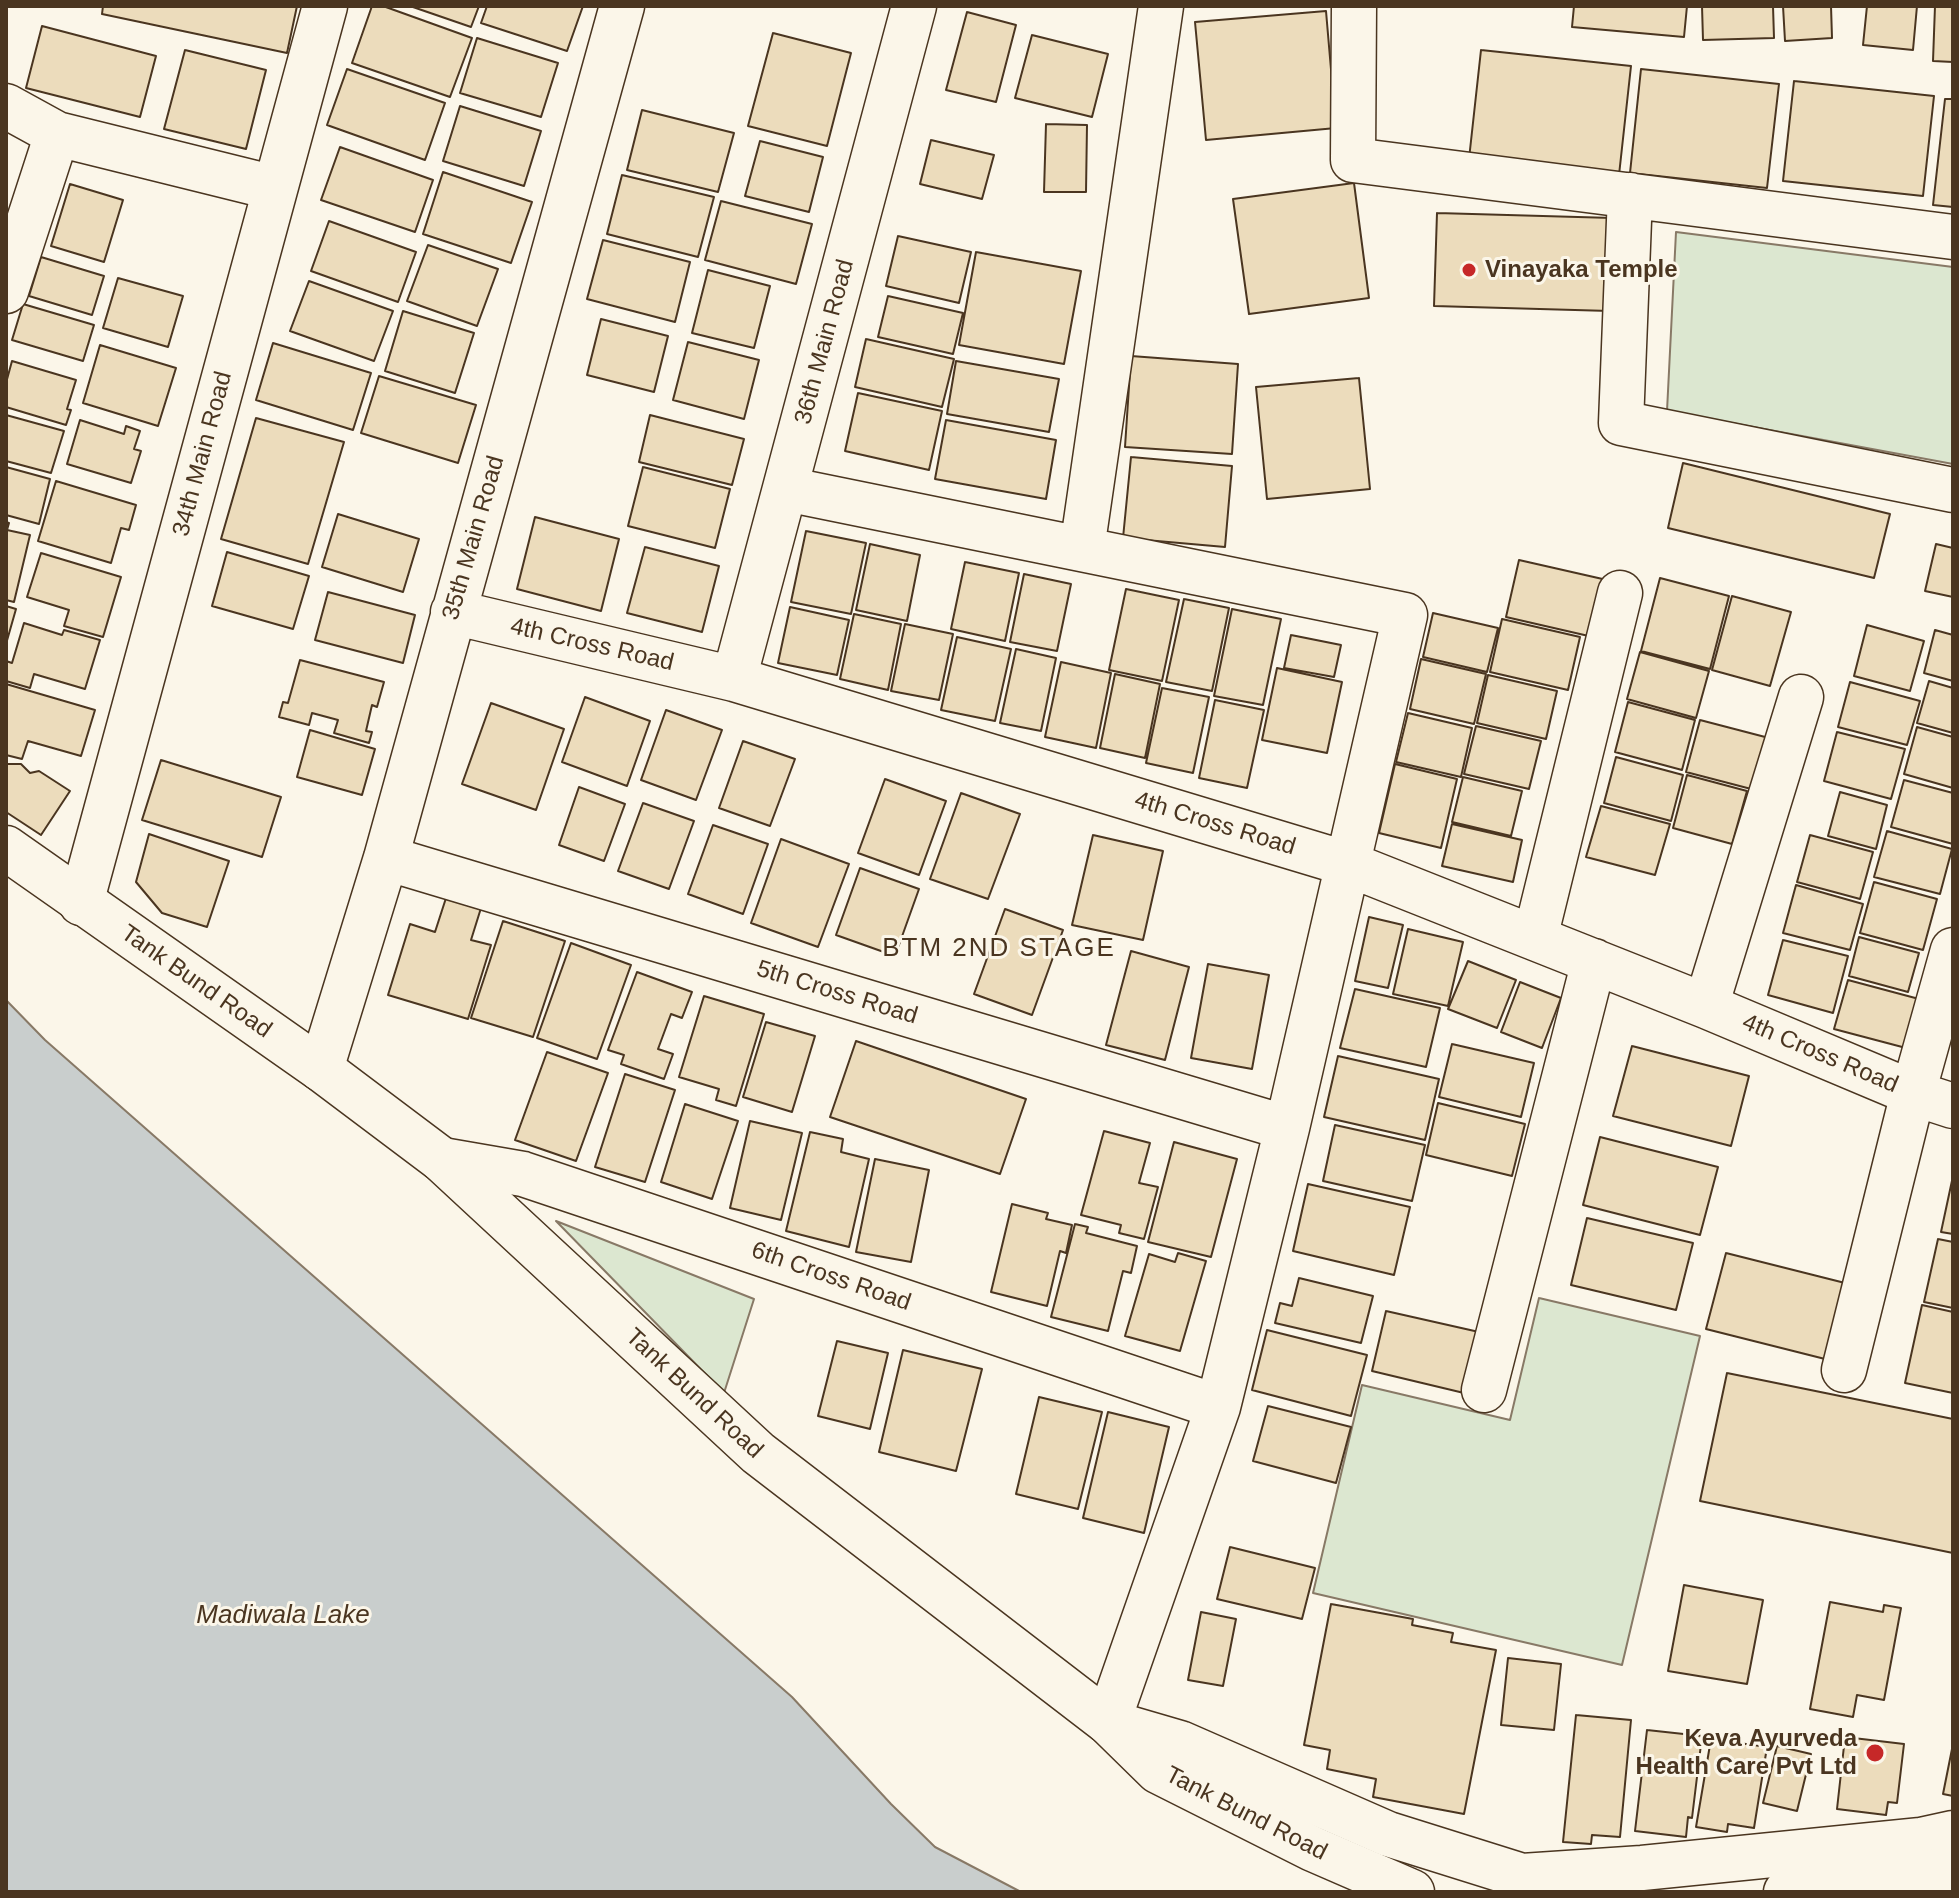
<!DOCTYPE html>
<style>
body{margin:0}
#map{position:relative;width:1959px;height:1898px;overflow:hidden;background:#fbf6e9;font-family:Arial,sans-serif}
canvas{display:block}
.frame{position:absolute;inset:0;border:8px solid #4a3520;pointer-events:none}
</style>
<div id="map">
<canvas width="1959" height="1898"></canvas>
<div class="frame"></div>
</div>
<script>
const c = document.querySelector('canvas').getContext('2d');
c.lineJoin = 'round';
function fillPath(path, color) { c.fillStyle = color; c.fill(path, 'evenodd'); }
const poly = rows => new Path2D(rows.map(r => 'M' + r).join(''));
function trace(path, color, width, dash) { c.strokeStyle = color; c.lineWidth = width; c.lineCap = dash ? 'butt' : 'round'; c.setLineDash(dash || []); c.stroke(path); }
function drawText(font, color, halo, rows, align = 'center') {
  c.font = font + ' Arial,sans-serif'; c.lineWidth = 6; c.setLineDash([]); c.textBaseline = 'middle'; c.strokeStyle = halo; c.fillStyle = color; for (const [text, x, y, turn = 0] of rows) {
    c.save(); c.translate(x, y); c.rotate((+turn || 0) * Math.PI / 180); c.textAlign = isNaN(turn) ? turn : align; if (halo) c.strokeText(text, 0, 0); c.fillText(text, 0, 0); c.restore();
  }
}
const green = poly([
 [1676,232,1953,267,1953,464,1667,411,1676,232],
 [556,1221,754,1299,724,1393,556,1221],
 [1539,1298,1700,1336,1622,1665,1313,1593,1362,1385,1510,1420,1539,1298]
]);
fillPath(green, '#dce7d0');
trace(green, '#887966', 2);
const water = poly([
 [6,1000,45,1040,792,1697,891,1804,935,1847,1021,1892,6,1892,6,1000]
]);
fillPath(water, '#c9cecd');
trace(water, '#887966', 2);
const building = poly([
 [103,6,297,6,287,53,102,14,103,6],
 [372,6,383,6,472,38,450,97,352,63,372,6],
 [410,6,479,6,471,27,410,6],
 [487,6,583,6,567,51,481,23,487,6],
 [1574,6,1687,6,1684,37,1572,27,1574,6],
 [1702,6,1773,6,1774,38,1703,40,1702,6],
 [1783,6,1831,6,1832,38,1785,41,1783,6],
 [1867,6,1917,6,1913,50,1863,45,1867,6],
 [1935,6,1953,6,1953,62,1933,61,1935,6],
 [1326,11,1336,128,1206,140,1195,22,1326,11],
 [967,12,1016,25,996,102,946,90,967,12],
 [42,26,156,56,140,117,26,88,42,26],
 [773,33,851,53,827,146,748,126,773,33],
 [1032,35,1108,54,1092,117,1015,98,1032,35],
 [477,38,558,63,541,117,460,93,477,38],
 [185,50,266,70,246,149,164,129,185,50],
 [1481,50,1631,66,1619,175,1469,159,1481,50],
 [347,69,445,103,425,160,327,125,347,69],
 [1641,69,1779,84,1767,188,1630,173,1641,69],
 [1794,81,1934,96,1923,196,1783,181,1794,81],
 [1945,99,1953,99,1953,207,1933,205,1945,99],
 [460,106,541,131,524,186,443,161,460,106],
 [642,110,734,133,718,192,627,170,642,110],
 [1046,124,1087,125,1086,192,1044,192,1046,124],
 [931,140,994,155,982,199,920,184,931,140],
 [760,141,823,157,809,212,745,196,760,141],
 [340,147,433,180,415,232,321,200,340,147],
 [443,172,532,202,511,263,423,234,443,172],
 [622,175,714,197,698,257,607,234,622,175],
 [1354,183,1369,298,1249,314,1233,199,1354,183],
 [70,184,123,200,104,262,51,246,70,184],
 [721,201,812,224,796,284,705,260,721,201],
 [1437,213,1613,218,1610,311,1434,306,1437,213],
 [329,221,416,252,398,302,311,271,329,221],
 [898,236,971,252,959,303,886,286,898,236],
 [603,240,690,262,675,322,587,299,603,240],
 [428,245,498,269,477,326,407,301,428,245],
 [976,252,1081,271,1064,364,959,345,976,252],
 [41,257,104,276,92,315,29,296,41,257],
 [708,270,770,286,754,348,692,333,708,270],
 [118,278,183,296,168,347,103,328,118,278],
 [309,281,393,311,374,361,290,331,309,281],
 [888,296,963,313,953,354,878,337,888,296],
 [23,304,94,325,83,361,12,340,23,304],
 [403,311,474,333,455,393,385,371,403,311],
 [601,319,668,336,654,392,587,375,601,319],
 [866,339,954,359,942,407,855,387,866,339],
 [688,342,759,360,744,419,673,400,688,342],
 [273,343,371,373,353,430,256,400,273,343],
 [100,345,176,368,158,426,83,403,100,345],
 [1131,356,1238,364,1232,454,1125,447,1131,356],
 [12,361,76,380,67,409,71,410,66,425,6,407,6,383,12,361],
 [956,361,1059,379,1049,432,947,414,956,361],
 [379,376,476,405,458,463,361,433,379,376],
 [1359,378,1370,489,1267,499,1256,387,1359,378],
 [858,393,942,411,929,470,845,451,858,393],
 [6,415,64,431,51,473,6,461,6,415],
 [650,415,744,439,732,485,639,462,650,415],
 [256,418,344,442,308,564,221,539,256,418],
 [80,420,124,434,126,426,140,431,134,449,141,451,131,483,67,464,80,420],
 [946,420,1056,440,1046,499,935,479,946,420],
 [1131,457,1232,466,1225,547,1123,538,1131,457],
 [1683,463,1890,514,1874,578,1668,528,1683,463],
 [6,467,50,479,39,524,6,515,6,467],
 [643,467,730,489,715,548,628,526,643,467],
 [56,481,136,505,129,530,121,528,111,563,38,541,56,481],
 [338,514,419,539,403,592,322,567,338,514],
 [535,517,619,539,601,611,517,589,535,517],
 [6,522,9,523,7,530,30,535,14,602,6,600,6,522],
 [806,531,866,543,851,614,791,602,806,531],
 [870,544,920,555,907,621,856,610,870,544],
 [1936,544,1953,548,1953,597,1925,591,1936,544],
 [645,547,719,566,702,632,627,613,645,547],
 [227,552,309,576,293,629,212,606,227,552],
 [41,553,121,577,103,637,64,626,69,610,27,597,41,553],
 [1519,560,1607,580,1593,637,1506,617,1519,560],
 [965,562,1019,573,1005,641,951,629,965,562],
 [1024,574,1071,584,1057,651,1010,642,1024,574],
 [1660,578,1729,596,1710,669,1641,651,1660,578],
 [1126,589,1179,600,1162,681,1109,670,1126,589],
 [328,592,415,615,403,663,315,640,328,592],
 [1732,596,1791,612,1770,686,1712,670,1732,596],
 [1184,599,1229,608,1212,691,1166,682,1184,599],
 [6,606,16,609,6,644,6,606],
 [790,607,849,620,837,675,778,663,790,607],
 [1232,609,1281,619,1263,705,1214,696,1232,609],
 [1433,613,1498,628,1487,672,1423,657,1433,613],
 [854,614,901,624,888,690,840,679,854,614],
 [1502,619,1580,637,1568,690,1490,672,1502,619],
 [24,623,62,635,64,630,100,640,85,689,34,674,30,688,6,681,6,661,12,663,24,623],
 [905,624,953,634,939,700,891,691,905,624],
 [1867,625,1924,641,1910,691,1854,676,1867,625],
 [1935,630,1953,635,1953,681,1924,673,1935,630],
 [1291,635,1341,645,1334,677,1284,668,1291,635],
 [957,637,1011,649,995,721,941,710,957,637],
 [1016,649,1056,658,1041,731,1000,723,1016,649],
 [1640,652,1709,671,1696,718,1627,699,1640,652],
 [1421,659,1486,674,1474,724,1410,709,1421,659],
 [300,660,384,682,377,707,372,705,366,731,372,732,369,743,334,733,338,720,312,713,309,725,279,717,283,702,288,703,300,660],
 [1061,662,1111,673,1096,748,1045,737,1061,662],
 [1277,668,1342,682,1327,753,1262,740,1277,668],
 [1115,674,1160,684,1145,758,1100,748,1115,674],
 [1488,675,1557,691,1546,739,1477,723,1488,675],
 [1929,681,1953,688,1953,733,1917,723,1929,681],
 [1850,682,1920,701,1907,745,1838,727,1850,682],
 [6,684,95,710,81,756,28,741,22,759,6,755,6,684],
 [1162,688,1209,697,1193,773,1146,763,1162,688],
 [585,697,650,721,627,786,562,762,585,697],
 [1215,700,1264,710,1247,788,1199,778,1215,700],
 [1628,702,1695,720,1682,770,1615,752,1628,702],
 [491,703,564,729,536,810,462,784,491,703],
 [666,710,722,730,696,800,641,780,666,710],
 [1408,713,1472,728,1461,777,1396,762,1408,713],
 [1700,720,1769,738,1755,790,1686,772,1700,720],
 [1476,726,1541,741,1529,789,1464,774,1476,726],
 [1917,727,1953,737,1953,788,1904,774,1917,727],
 [310,730,375,749,362,795,297,777,310,730],
 [1837,732,1905,749,1891,799,1824,781,1837,732],
 [743,741,795,759,770,826,719,808,743,741],
 [1616,757,1683,775,1671,821,1604,803,1616,757],
 [161,760,281,797,262,857,142,820,161,760],
 [6,764,21,764,30,773,39,771,70,791,41,835,6,812,6,764],
 [1395,764,1457,779,1441,848,1379,833,1395,764],
 [1687,775,1747,791,1732,844,1673,828,1687,775],
 [1463,777,1522,791,1511,836,1452,822,1463,777],
 [885,779,946,801,919,875,858,853,885,779],
 [1904,780,1953,793,1953,844,1891,827,1904,780],
 [579,787,625,804,604,861,559,845,579,787],
 [1840,792,1887,805,1876,849,1828,836,1840,792],
 [961,793,1020,814,988,899,930,879,961,793],
 [643,803,694,821,669,889,618,871,643,803],
 [1601,806,1670,824,1655,875,1586,857,1601,806],
 [1452,824,1522,840,1513,882,1442,866,1452,824],
 [713,825,768,844,743,914,688,894,713,825],
 [1887,831,1952,849,1940,894,1874,877,1887,831],
 [149,834,229,861,207,927,162,913,136,882,149,834],
 [1093,835,1163,851,1143,940,1072,925,1093,835],
 [1810,835,1873,852,1860,899,1797,882,1810,835],
 [781,839,849,864,818,947,751,923,781,839],
 [860,868,919,889,895,956,836,935,860,868],
 [1874,882,1937,899,1923,950,1860,933,1874,882],
 [1796,885,1863,904,1850,950,1783,933,1796,885],
 [446,898,481,908,471,940,491,945,468,1019,388,995,410,924,435,932,446,898],
 [1005,909,1063,930,1032,1015,974,994,1005,909],
 [1369,917,1403,925,1388,988,1355,981,1369,917],
 [503,921,565,941,533,1037,471,1018,503,921],
 [1408,929,1463,942,1448,1006,1393,994,1408,929],
 [1859,937,1919,953,1908,992,1849,976,1859,937],
 [1783,940,1848,956,1833,1013,1768,995,1783,940],
 [571,943,631,965,597,1059,537,1038,571,943],
 [1131,951,1189,967,1165,1060,1106,1045,1131,951],
 [1468,961,1516,980,1497,1028,1448,1009,1468,961],
 [1208,964,1269,975,1252,1069,1191,1058,1208,964],
 [637,972,692,992,682,1018,671,1014,658,1049,673,1054,664,1079,621,1064,624,1055,608,1050,637,972],
 [1848,980,1919,999,1906,1048,1834,1029,1848,980],
 [1520,982,1561,998,1542,1048,1501,1032,1520,982],
 [1355,989,1440,1008,1426,1067,1340,1048,1355,989],
 [704,996,764,1014,736,1106,716,1100,719,1089,679,1077,704,996],
 [766,1022,815,1036,792,1112,743,1097,766,1022],
 [856,1041,1026,1099,1000,1174,830,1117,856,1041],
 [1452,1044,1534,1063,1521,1117,1439,1097,1452,1044],
 [1632,1046,1749,1076,1731,1146,1613,1116,1632,1046],
 [547,1052,608,1073,576,1161,515,1140,547,1052],
 [1338,1056,1439,1079,1425,1140,1324,1117,1338,1056],
 [625,1074,675,1090,645,1182,595,1167,625,1074],
 [1438,1103,1525,1124,1512,1176,1426,1155,1438,1103],
 [685,1104,738,1121,712,1199,661,1182,685,1104],
 [750,1121,802,1133,781,1220,730,1208,750,1121],
 [1335,1125,1425,1145,1412,1201,1323,1181,1335,1125],
 [1104,1131,1150,1143,1139,1183,1158,1187,1144,1239,1119,1233,1121,1225,1081,1215,1104,1131],
 [810,1132,843,1139,841,1152,869,1159,849,1247,786,1231,810,1132],
 [1600,1137,1718,1167,1700,1235,1583,1205,1600,1137],
 [1174,1142,1237,1159,1211,1257,1148,1242,1174,1142],
 [875,1159,929,1170,911,1262,856,1252,875,1159],
 [1953,1176,1953,1234,1941,1232,1953,1176],
 [1308,1184,1410,1207,1394,1275,1293,1251,1308,1184],
 [1012,1204,1048,1213,1046,1219,1072,1225,1066,1253,1060,1251,1047,1306,991,1292,1012,1204],
 [1587,1218,1693,1243,1676,1310,1571,1285,1587,1218],
 [1075,1224,1088,1227,1086,1233,1137,1246,1131,1273,1123,1271,1108,1331,1051,1317,1075,1224],
 [1938,1239,1953,1242,1953,1308,1924,1302,1938,1239],
 [1178,1253,1206,1261,1180,1351,1125,1336,1149,1254,1175,1262,1178,1253],
 [1726,1253,1849,1284,1829,1360,1706,1329,1726,1253],
 [1299,1278,1373,1296,1361,1343,1275,1323,1280,1303,1292,1306,1299,1278],
 [1922,1305,1953,1312,1953,1393,1905,1383,1922,1305],
 [1386,1311,1479,1332,1464,1393,1372,1371,1386,1311],
 [1267,1330,1367,1355,1351,1416,1252,1390,1267,1330],
 [837,1341,888,1353,870,1429,818,1416,837,1341],
 [903,1350,982,1369,956,1471,879,1452,903,1350],
 [1727,1373,1953,1419,1953,1553,1700,1501,1727,1373],
 [1039,1397,1102,1412,1078,1509,1016,1494,1039,1397],
 [1268,1406,1351,1427,1336,1483,1253,1461,1268,1406],
 [1108,1412,1169,1427,1144,1533,1083,1518,1108,1412],
 [1230,1547,1315,1568,1302,1619,1217,1599,1230,1547],
 [1684,1585,1763,1600,1747,1684,1668,1671,1684,1585],
 [1830,1602,1883,1612,1884,1605,1901,1608,1884,1700,1857,1695,1853,1717,1810,1709,1830,1602],
 [1331,1604,1413,1619,1412,1625,1453,1633,1451,1642,1496,1650,1464,1814,1373,1797,1376,1779,1327,1769,1330,1750,1304,1745,1331,1604],
 [1201,1612,1236,1619,1223,1686,1188,1680,1201,1612],
 [1508,1658,1561,1664,1554,1730,1501,1725,1508,1658],
 [1576,1715,1631,1720,1620,1837,1592,1835,1591,1844,1563,1842,1576,1715],
 [1647,1730,1702,1736,1692,1818,1688,1817,1686,1837,1635,1831,1647,1730],
 [1845,1737,1904,1744,1897,1803,1888,1802,1886,1815,1837,1809,1845,1737],
 [1711,1739,1767,1747,1754,1828,1728,1824,1727,1832,1696,1827,1711,1739],
 [1777,1746,1811,1754,1797,1811,1763,1803,1777,1746],
 [1952,1749,1953,1749,1953,1796,1943,1794,1952,1749]
]);
fillPath(building, '#ecdcbc');
trace(building, '#4a3520', 2);
const minor = poly([
 [1354,6,1353,160,1953,237],
 [6,106,57,134],
 [1630,195,1621,423,1953,490],
 [6,291,57,134,275,188],
 [786,489,1405,615,1287,1128,1218,1407,1108,1722,1180,1743,1388,1834,1522,1876,1642,1868,1921,1840,1953,1833],
 [1082,549,1161,6],
 [453,612,734,679,1348,864,1706,1006,1913,1093,1953,1106],
 [734,679,914,6],
 [386,858,1287,1128],
 [81,903,325,6],
 [1535,938,1620,593],
 [1706,1006,1801,697],
 [321,1069,386,858,622,6],
 [442,1160,523,1174,1218,1407],
 [1844,1370,1913,1093,1953,950],
 [1484,1390,1594,961]
]);
const major = poly([
 [6,848,321,1069,442,1160,758,1453,1108,1722,1158,1771,1313,1849,1412,1892],
 [1786,1892,1953,1869]
]);
trace(minor, '#4a3520', 47);
trace(major, '#4a3520', 47);
trace(minor, '#fbf6e9', 44);
trace(major, '#fbf6e9', 44);
for (const [x, y, r, color] of [
 [1469,270,8,"#c62828"],
 [1875,1753,10,"#c62828"]
]) { const dot = new Path2D(); dot.arc(x, y, r, 0, 2 * Math.PI); c.fillStyle = color; c.fill(dot); trace(dot, '#fbf6e9', 3); }
drawText('bold 24px', '#4a3520', '#fbf6e9', [
 ["Vinayaka Temple",1485,270],
 ["Keva Ayurveda",1857,1739,"right"],
 ["Health Care Pvt Ltd",1857,1767,"right"]
], 'left');
drawText('24px', '#4a3520', '#fbf6e9', [
 ["36th Main Road",825,342,-75],
 ["34th Main Road",203,454,-75],
 ["35th Main Road",474,538,-74],
 ["4th Cross Road",592,645,13],
 ["4th Cross Road",1215,824,17],
 ["Tank Bund Road",196,982,35],
 ["5th Cross Road",837,993,17],
 ["4th Cross Road",1820,1054,23],
 ["6th Cross Road",831,1277,19],
 ["Tank Bund Road",694,1394,43],
 ["Tank Bund Road",1246,1814,27]
]);
c.letterSpacing = '2px';
drawText('26px', '#4a3520', '#fbf6e9', [
 ["BTM 2ND STAGE",999,949]
]);
c.letterSpacing = '0px';
drawText('italic 26px', '#4a3520', '#fbf6e9', [
 ["Madiwala Lake",283,1616]
]);
</script>
